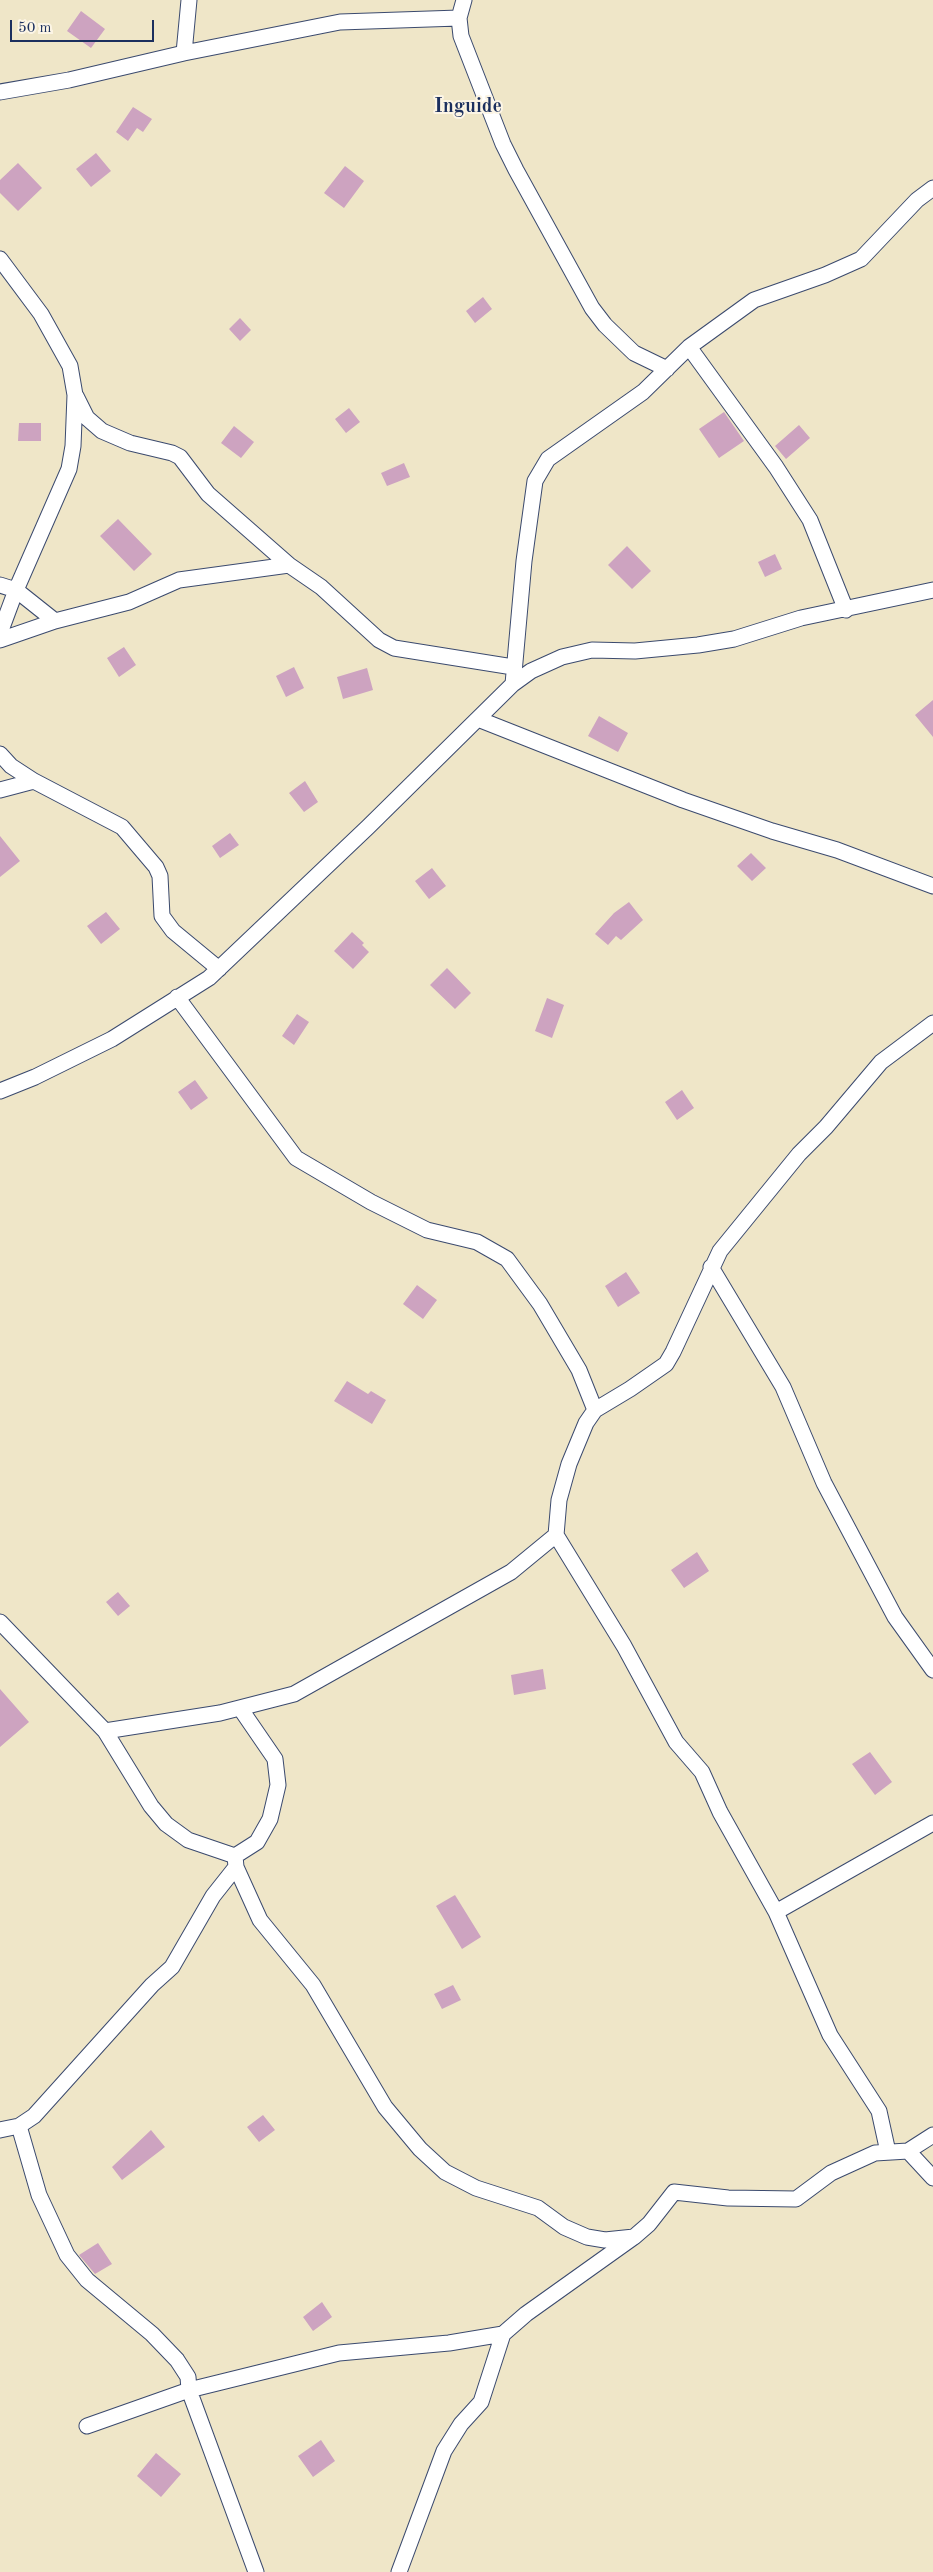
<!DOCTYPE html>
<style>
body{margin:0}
#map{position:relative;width:933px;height:2572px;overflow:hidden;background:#efe6c8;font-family:"Old Standard TT",serif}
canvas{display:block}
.scale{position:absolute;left:10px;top:20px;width:144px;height:22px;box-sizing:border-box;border:2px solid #1b2f5e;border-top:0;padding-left:6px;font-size:15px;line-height:18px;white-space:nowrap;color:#1b2f5e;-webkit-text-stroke:4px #fcf5e5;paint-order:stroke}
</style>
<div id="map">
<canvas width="933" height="2572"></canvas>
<div class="scale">50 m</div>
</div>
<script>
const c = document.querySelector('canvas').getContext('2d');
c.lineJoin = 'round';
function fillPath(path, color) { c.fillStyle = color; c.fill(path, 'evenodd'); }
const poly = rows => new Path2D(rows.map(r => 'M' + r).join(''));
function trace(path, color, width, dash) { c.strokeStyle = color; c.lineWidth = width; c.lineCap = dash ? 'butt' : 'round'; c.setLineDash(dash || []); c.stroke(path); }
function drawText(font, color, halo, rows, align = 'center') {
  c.font = font + ' "Old Standard TT",serif'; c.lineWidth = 4; c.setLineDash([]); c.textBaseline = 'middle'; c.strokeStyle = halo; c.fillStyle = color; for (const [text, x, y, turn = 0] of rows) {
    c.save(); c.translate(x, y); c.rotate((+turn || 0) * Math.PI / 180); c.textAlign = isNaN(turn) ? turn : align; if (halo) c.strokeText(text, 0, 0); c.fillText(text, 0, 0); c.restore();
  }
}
fillPath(poly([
 [81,11,105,29,91,48,67,31],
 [133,107,152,119,143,132,137,128,128,141,116,132],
 [96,153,111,171,91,187,76,169],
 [18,163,42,188,18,211,0,193,0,180],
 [345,166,364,181,344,208,324,193],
 [483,297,492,309,475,323,466,311],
 [240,318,251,330,240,341,229,329],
 [349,408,360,422,346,433,335,419],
 [724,412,744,441,719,458,699,429],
 [19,423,41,423,41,441,18,441],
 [799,425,810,438,786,459,775,446],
 [234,426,254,442,241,458,221,443],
 [404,463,410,477,387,486,381,473],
 [118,519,152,554,134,571,100,536],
 [627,546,651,571,632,589,608,565],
 [775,554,782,569,765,577,758,562],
 [124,647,136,665,119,677,107,658],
 [294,667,304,688,286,697,276,676],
 [367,668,373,690,343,699,337,677],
 [933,700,933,737,915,715],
 [599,716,628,733,618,752,588,736],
 [305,781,318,802,304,812,289,793],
 [230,833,239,845,220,858,212,846],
 [0,836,20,861,0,877],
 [751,853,766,868,752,881,737,866],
 [432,868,446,886,429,899,415,881],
 [629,902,643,920,621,940,616,936,608,945,595,934,614,913],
 [106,912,120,929,101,944,87,926],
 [352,932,364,943,362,945,369,952,353,969,334,951],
 [447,968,471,993,455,1009,430,985],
 [547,998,564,1005,552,1038,535,1031],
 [297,1014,309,1022,294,1045,282,1036],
 [195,1080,208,1098,191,1110,178,1092],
 [682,1090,694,1108,677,1120,665,1102],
 [626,1272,640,1293,618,1307,605,1286],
 [417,1285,437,1300,423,1319,403,1304],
 [347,1381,368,1394,371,1391,386,1400,372,1424,334,1401],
 [697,1552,709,1571,684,1588,671,1570],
 [118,1592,130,1606,118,1616,106,1602],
 [543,1669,546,1689,514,1695,511,1675],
 [0,1689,29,1722,0,1747],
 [870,1752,892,1782,875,1795,852,1764],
 [455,1895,481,1937,462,1949,436,1906],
 [453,1985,461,2000,442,2009,434,1994],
 [263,2115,275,2130,259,2142,247,2127],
 [151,2130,165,2147,122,2180,112,2167],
 [98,2243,112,2264,95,2274,79,2255],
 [322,2302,332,2317,313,2331,303,2317],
 [321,2440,335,2461,313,2477,298,2456],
 [156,2453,181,2474,161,2497,137,2476]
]), '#cda3c0');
const street = poly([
 [464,0,459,18,461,36,503,144,516,170,592,308,605,325,634,353,667,369],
 [184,53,189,0],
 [0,92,69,80,184,53,340,22,459,18],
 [0,259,41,314,70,366,75,395,73,446,69,469,16,590,0,633],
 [689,347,776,467,810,520,846,610],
 [76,396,87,418,102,431,130,443,172,453,180,457,208,494,289,565],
 [0,585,16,590,55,621],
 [0,640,55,621,129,602,179,580,289,565,321,587,379,640,394,648,513,667],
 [513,684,524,561,535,481,548,459,643,392,689,347,754,300,825,275,861,259,917,200,933,188],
 [478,719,683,800,772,831,837,850,933,886],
 [0,754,11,766,34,781,122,827,156,867,160,876,162,916,173,931,219,969],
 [0,790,34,781],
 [177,997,296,1158,371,1202,427,1230,477,1242,507,1259,540,1304,579,1370,595,1410],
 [0,1091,35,1077,112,1039,209,978,368,827,513,684,531,671,562,657,592,650,635,651,698,645,734,639,801,618,933,590],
 [711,1267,783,1387,824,1483,895,1617,933,1670],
 [556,1535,624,1646,676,1742,702,1772,720,1812,776,1912],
 [0,1622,105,1731,151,1806,166,1824,188,1840,235,1856,236,1867,260,1920,313,1985,385,2107,420,2149,445,2172,476,2188,538,2208,564,2227,587,2237,605,2240,634,2237],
 [105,1731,220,1713,294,1694,511,1572,556,1535,559,1500,569,1464,586,1423,595,1410,630,1389,666,1364,673,1352,720,1251,799,1154,826,1127,881,1062,933,1023],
 [235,1856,257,1842,270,1819,278,1785,275,1759,240,1708],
 [19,2126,39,2195,67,2255,87,2280,152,2334,177,2360,188,2377,189,2390,256,2572],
 [0,2130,19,2126,34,2116,152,1985,172,1967,213,1896,236,1867],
 [908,2151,933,2135],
 [888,2152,879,2111,830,2035,776,1912,933,1823],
 [87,2426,189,2390,339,2353,449,2343,503,2334],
 [399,2572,444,2451,461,2424,481,2402,503,2334,526,2314,634,2237,649,2224,674,2192,728,2198,796,2199,831,2173,875,2153,908,2151,933,2178]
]);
trace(street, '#3b4a6e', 17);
trace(street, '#fff', 15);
drawText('bold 20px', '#1b2f5e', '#fcf5e5', [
 ["Inguide",468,107]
]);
</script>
